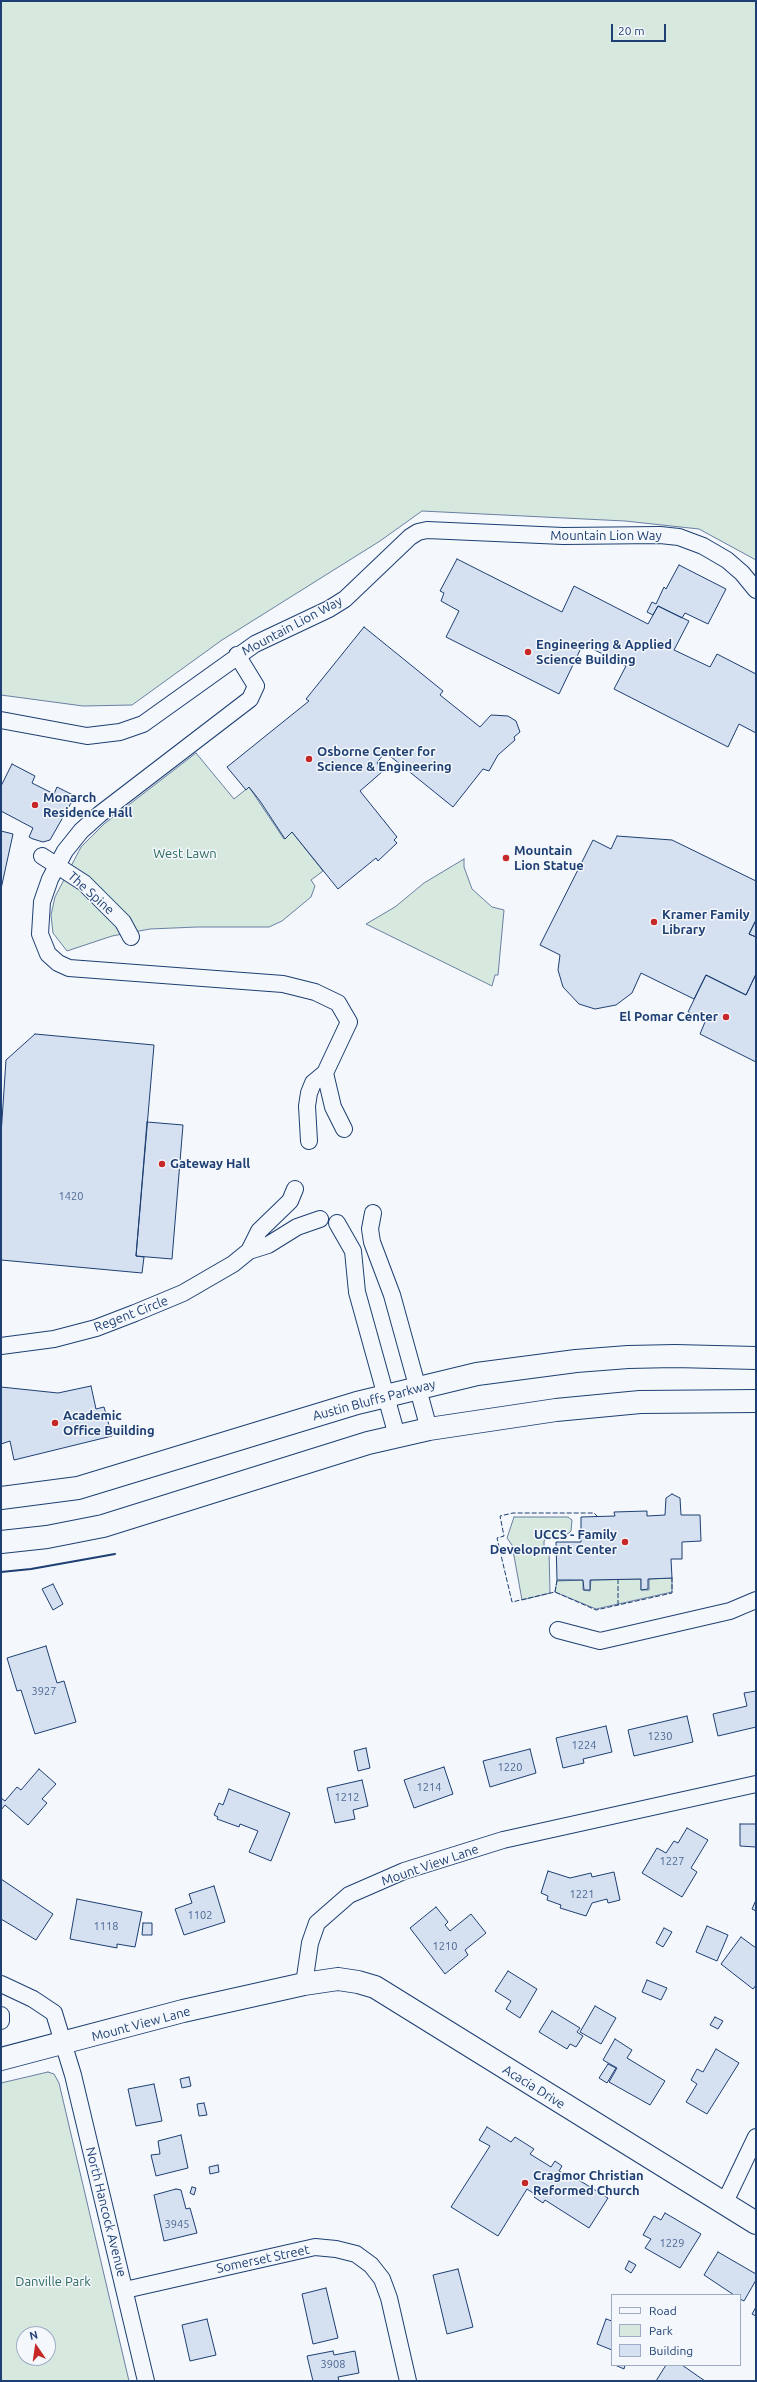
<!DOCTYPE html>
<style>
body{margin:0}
#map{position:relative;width:757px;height:2382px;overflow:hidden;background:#f4f7fb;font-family:Ubuntu,sans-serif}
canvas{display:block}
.frame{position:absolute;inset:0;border:2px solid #1d3f73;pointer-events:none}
.legend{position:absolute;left:611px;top:2294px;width:130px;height:72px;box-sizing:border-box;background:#f4f7fb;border:1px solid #9eadc5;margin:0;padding:5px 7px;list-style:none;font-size:12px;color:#1d3f73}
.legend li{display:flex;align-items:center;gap:8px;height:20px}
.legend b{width:20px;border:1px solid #9eadc5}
.north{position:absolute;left:16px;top:2326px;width:40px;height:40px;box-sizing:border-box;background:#f4f7fb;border:1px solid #9eadc5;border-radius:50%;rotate:347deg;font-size:11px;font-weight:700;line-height:16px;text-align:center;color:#1d3f73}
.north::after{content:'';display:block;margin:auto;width:14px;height:18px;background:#c62828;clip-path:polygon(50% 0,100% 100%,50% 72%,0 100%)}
.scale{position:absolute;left:611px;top:24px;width:55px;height:18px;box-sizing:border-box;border:2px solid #1d3f73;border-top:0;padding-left:5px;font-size:12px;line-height:14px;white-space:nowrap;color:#1d3f73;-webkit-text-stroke:3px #f4f7fb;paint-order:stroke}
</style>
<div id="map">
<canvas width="757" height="2382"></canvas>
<div class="frame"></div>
<ul class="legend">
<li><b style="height:5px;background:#f4f7fb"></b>Road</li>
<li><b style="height:11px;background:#d7e8df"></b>Park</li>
<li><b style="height:11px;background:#d5e0f0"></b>Building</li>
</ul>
<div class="north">N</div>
<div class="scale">20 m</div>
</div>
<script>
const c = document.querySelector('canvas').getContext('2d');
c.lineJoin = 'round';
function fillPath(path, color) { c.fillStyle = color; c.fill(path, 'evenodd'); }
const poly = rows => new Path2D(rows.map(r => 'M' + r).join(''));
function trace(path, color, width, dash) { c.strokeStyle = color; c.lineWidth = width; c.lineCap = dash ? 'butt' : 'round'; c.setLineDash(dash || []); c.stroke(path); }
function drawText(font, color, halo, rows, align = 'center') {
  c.font = font + ' Ubuntu,sans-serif'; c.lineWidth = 3; c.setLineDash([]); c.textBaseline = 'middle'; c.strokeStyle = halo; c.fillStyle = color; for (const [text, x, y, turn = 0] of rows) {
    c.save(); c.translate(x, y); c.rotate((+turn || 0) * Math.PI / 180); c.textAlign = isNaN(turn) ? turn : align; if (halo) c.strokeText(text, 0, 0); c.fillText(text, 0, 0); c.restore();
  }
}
const green = poly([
 [1,1,756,1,756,560,699,529,625,521,422,511,380,541,222,640,132,705,83,706,1,695,1,1],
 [196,753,234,799,249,787,284,839,292,832,323,871,311,880,315,886,311,897,282,921,269,927,197,927,150,929,112,936,67,951,53,933,51,915,55,897,81,847,104,824,196,753],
 [464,859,464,867,472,889,492,907,504,910,498,975,495,975,492,986,366,924,395,907,424,883,464,859],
 [514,1517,568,1517,572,1520,571,1531,569,1533,561,1537,547,1538,544,1541,544,1546,549,1549,550,1593,522,1600,512,1545,507,1538,514,1517],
 [672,1578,672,1592,596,1609,555,1592,557,1581,583,1580,583,1590,590,1591,591,1580,641,1579,641,1590,649,1590,649,1579,672,1578],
 [48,2072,54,2074,59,2083,129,2381,1,2381,1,2083,48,2072],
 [24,2334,48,2334,48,2358,24,2358,24,2334]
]);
fillPath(green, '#d7e8df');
trace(green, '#687fa3', 1);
const building = poly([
 [457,559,562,612,574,586,648,624,658,606,689,621,674,650,710,667,717,654,756,674,756,733,739,724,728,747,614,689,626,666,583,644,559,694,446,637,459,611,441,601,444,593,440,591,457,559],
 [679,565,726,589,708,624,685,613,682,618,658,606,653,615,647,612,652,602,656,604,664,587,666,589,679,565],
 [364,627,443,691,440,695,480,727,491,715,508,716,516,721,520,732,514,737,515,740,498,755,489,771,483,769,453,807,385,752,377,763,383,771,360,791,397,837,394,840,397,843,378,861,376,858,338,889,292,832,285,839,260,801,249,787,246,790,227,767,309,701,306,699,364,627],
 [12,764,35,776,32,783,54,794,57,787,75,796,50,840,43,842,33,839,29,837,33,828,1,811,1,786,12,764],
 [1,831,13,834,1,889,1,831],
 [617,836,672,840,756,881,756,920,749,934,756,937,756,974,746,995,706,975,694,999,641,973,632,993,616,1005,595,1009,579,1004,563,987,558,970,560,955,540,945,593,840,611,849,617,836],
 [756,920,756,937,749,934,756,920],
 [756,974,756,1062,700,1034,705,1022,688,1012,706,975,746,995,756,974],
 [35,1034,154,1045,136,1256,144,1257,142,1273,1,1260,1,1135,6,1060,35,1034],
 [147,1122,183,1125,172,1259,136,1256,147,1122],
 [91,1386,96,1409,104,1407,112,1436,14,1460,10,1441,1,1444,1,1387,58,1393,91,1386],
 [672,1494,680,1498,681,1515,700,1515,701,1541,682,1542,682,1559,671,1559,672,1578,648,1579,648,1589,641,1590,641,1579,590,1580,590,1590,584,1590,583,1580,557,1580,556,1542,581,1542,581,1517,615,1516,614,1512,647,1511,647,1516,665,1515,666,1498,672,1494],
 [53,1584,63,1604,53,1610,42,1589,53,1584],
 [46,1646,57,1683,64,1681,76,1722,35,1734,21,1690,17,1691,7,1658,46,1646],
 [756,1691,756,1727,718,1736,713,1714,747,1706,744,1693,756,1691],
 [687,1716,693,1742,634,1756,628,1730,687,1716],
 [606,1726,612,1752,583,1759,584,1763,563,1768,556,1738,606,1726],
 [366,1748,370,1768,358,1771,354,1751,366,1748],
 [530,1749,536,1773,490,1787,483,1761,530,1749],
 [444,1767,453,1794,414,1808,404,1780,444,1767],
 [39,1769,56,1784,42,1799,47,1803,28,1825,5,1805,1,1810,1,1798,5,1801,17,1787,21,1790,39,1769],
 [362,1780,368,1806,353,1810,355,1819,335,1823,327,1788,362,1780],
 [229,1789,290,1813,271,1861,249,1852,258,1831,240,1824,239,1827,217,1819,218,1817,214,1815,219,1803,223,1805,229,1789],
 [740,1824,756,1824,756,1847,740,1846,740,1824],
 [687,1828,708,1840,691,1868,697,1872,682,1897,642,1873,657,1848,666,1853,674,1841,678,1843,687,1828],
 [548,1871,570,1878,591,1873,592,1877,614,1872,620,1900,608,1903,607,1899,592,1903,586,1916,560,1908,561,1905,547,1900,548,1896,541,1893,548,1871],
 [1,1879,53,1914,36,1940,1,1919,1,1879],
 [214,1886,225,1922,184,1935,175,1909,192,1903,189,1894,214,1886],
 [77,1899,142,1912,135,1947,117,1944,117,1948,70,1939,77,1899],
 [756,1900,756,1911,752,1909,756,1900],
 [436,1907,448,1922,445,1925,450,1931,471,1914,486,1933,465,1950,468,1955,445,1974,410,1928,436,1907],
 [143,1923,152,1923,152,1935,142,1935,143,1923],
 [707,1926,728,1935,717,1961,696,1952,707,1926],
 [664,1928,672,1932,663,1947,656,1943,664,1928],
 [741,1937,756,1948,756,1985,753,1989,721,1964,741,1937],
 [508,1971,537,1989,520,2018,506,2009,511,2001,495,1991,508,1971],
 [647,1980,667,1988,661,2000,642,1992,647,1980],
 [595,2006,616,2018,601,2044,580,2032,595,2006],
 [552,2011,580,2028,577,2032,583,2036,576,2047,570,2044,567,2049,539,2032,552,2011],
 [715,2017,723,2021,718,2029,710,2025,715,2017],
 [615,2039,632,2050,627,2058,665,2081,650,2105,609,2082,617,2068,603,2060,615,2039],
 [716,2049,739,2063,707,2114,686,2102,697,2084,691,2080,697,2069,703,2072,716,2049],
 [608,2064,616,2068,607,2083,599,2078,608,2064],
 [189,2077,191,2086,182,2088,180,2079,189,2077],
 [154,2084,162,2121,136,2126,128,2089,154,2084],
 [204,2103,207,2115,199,2116,197,2104,204,2103],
 [487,2127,511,2142,515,2137,534,2149,530,2154,551,2167,555,2161,562,2166,559,2171,568,2176,569,2174,608,2198,589,2228,545,2200,543,2203,534,2197,536,2195,527,2189,498,2236,451,2207,490,2146,479,2140,487,2127],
 [181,2135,188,2168,156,2176,151,2155,160,2154,158,2141,181,2135],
 [218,2165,219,2172,210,2174,209,2167,218,2165],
 [192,2187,196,2188,194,2195,190,2193,192,2187],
 [176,2189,181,2190,186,2209,190,2208,197,2233,164,2241,154,2195,176,2189],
 [665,2213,701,2234,680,2268,645,2248,651,2239,643,2235,654,2216,661,2220,665,2213],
 [718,2252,756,2274,756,2280,744,2301,740,2299,740,2295,734,2295,704,2275,718,2252],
 [629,2261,636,2265,631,2273,625,2269,629,2261],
 [458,2269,473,2327,447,2334,433,2275,458,2269],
 [326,2288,338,2338,313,2344,302,2294,326,2288],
 [756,2307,756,2316,752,2314,756,2307],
 [207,2319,216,2355,190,2361,182,2325,207,2319],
 [606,2319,612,2321,612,2350,597,2344,606,2319],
 [333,2351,334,2355,355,2351,359,2373,338,2377,339,2381,313,2381,307,2356,333,2351],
 [615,2365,625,2365,624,2369,615,2365],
 [666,2365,682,2365,705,2381,656,2381,666,2365]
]);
fillPath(building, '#d5e0f0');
trace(building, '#1d3f73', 1);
const street = poly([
 [237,655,256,686,250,699,100,814,81,831,65,851,50,879,42,902,40,934,48,954,58,963,69,968,283,984,315,992,338,1003,349,1022,325,1073,313,1083,309,1093,307,1106,309,1141],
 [1,720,87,736,120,732,143,724,255,644,329,609,345,599,410,537,418,532,427,530,563,536,660,535,679,537,703,546,727,560,742,573,756,590],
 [42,856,84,883,123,922,131,937],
 [325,1073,333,1107,344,1129],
 [373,1213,370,1229,372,1242,392,1295,429,1429],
 [337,1223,353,1251,357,1292,397,1436],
 [249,1251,259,1231,290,1201,295,1189],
 [1,1346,54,1339,96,1328,135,1313,183,1293,233,1264,249,1251,268,1245,297,1227,320,1219],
 [558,1630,600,1641,730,1611,756,1600],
 [1,1984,33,1999,54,2013,73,2075,146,2381],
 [304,1984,310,1943,317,1923,349,1895,404,1871,503,1840,756,1784],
 [1,2015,1,2021],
 [724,2204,756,2137],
 [125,2290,315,2247,336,2249,356,2254,371,2265,382,2279,389,2298,408,2381]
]);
const secondary = poly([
 [1,2059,183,2011,304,1984,338,1979,358,1982,375,1987,756,2223]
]);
const primary = poly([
 [1,1498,78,1488,357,1403,477,1374,576,1361,628,1357,675,1356,756,1358],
 [1,1542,47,1537,103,1526,368,1443,429,1429,556,1410,640,1402,756,1401]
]);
trace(street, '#1d3f73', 18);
trace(secondary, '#1d3f73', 24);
trace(primary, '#1d3f73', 24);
trace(street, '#f4f7fb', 16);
trace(secondary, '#f4f7fb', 22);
trace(primary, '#f4f7fb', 22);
trace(poly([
 [598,1517,594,1513,513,1513,500,1516,504,1536,497,1538,512,1602,555,1592,596,1610,672,1593,672,1578],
 [555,1592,557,1580],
 [618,1605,618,1579]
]), '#1d3f73', 1, [5, 2]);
trace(poly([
 [1,1572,31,1569,115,1554]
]), '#1d3f73', 2);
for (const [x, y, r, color] of [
 [528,652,4,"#c62828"],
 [309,759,4,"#c62828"],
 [35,805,4,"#c62828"],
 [506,858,4,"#c62828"],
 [654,922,4,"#c62828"],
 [726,1017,4,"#c62828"],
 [162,1164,4,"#c62828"],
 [55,1423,4,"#c62828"],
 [625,1542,4,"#c62828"],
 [525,2183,4,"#c62828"]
]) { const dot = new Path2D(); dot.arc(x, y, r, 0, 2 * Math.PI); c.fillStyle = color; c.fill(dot); trace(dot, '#f4f7fb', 1.5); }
drawText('11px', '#4b6792', null, [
 ["1420",71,1196],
 ["3927",44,1691],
 ["1230",660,1736],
 ["1224",584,1745],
 ["1220",510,1767],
 ["1214",429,1787],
 ["1212",347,1797],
 ["1227",672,1861],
 ["1221",582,1894],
 ["1102",200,1915],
 ["1118",106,1926],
 ["1210",445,1946],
 ["3945",177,2224],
 ["1229",672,2243],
 ["3908",333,2364]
]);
drawText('13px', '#1d3f73', '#f4f7fb', [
 ["Mountain Lion Way",606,536],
 ["Mountain Lion Way",292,626,-28],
 ["The Spine",91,893,42],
 ["Regent Circle",131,1314,-21],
 ["Austin Bluffs Parkway",374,1400,-15],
 ["Mount View Lane",430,1865,-19],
 ["Mount View Lane",141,2024,-15],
 ["Acacia Drive",534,2087,32],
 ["North Hancock Avenue",106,2212,76],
 ["Somerset Street",263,2259,-12]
]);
drawText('bold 13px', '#1d3f73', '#f4f7fb', [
 ["Engineering & Applied",536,645],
 ["Science Building",536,660],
 ["Osborne Center for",317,752],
 ["Science & Engineering",317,767],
 ["Monarch",43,798],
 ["Residence Hall",43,813],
 ["Mountain",514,851],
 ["Lion Statue",514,866],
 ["Kramer Family",662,915],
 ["Library",662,930],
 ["El Pomar Center",718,1017,"right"],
 ["Gateway Hall",170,1164],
 ["Academic",63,1416],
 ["Office Building",63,1431],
 ["UCCS - Family",617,1535,"right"],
 ["Development Center",617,1550,"right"],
 ["Cragmor Christian",533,2176],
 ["Reformed Church",533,2191]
], 'left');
drawText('13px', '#2c6c60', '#f4f7fb', [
 ["West Lawn",185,854],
 ["Danville Park",53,2282]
]);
</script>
